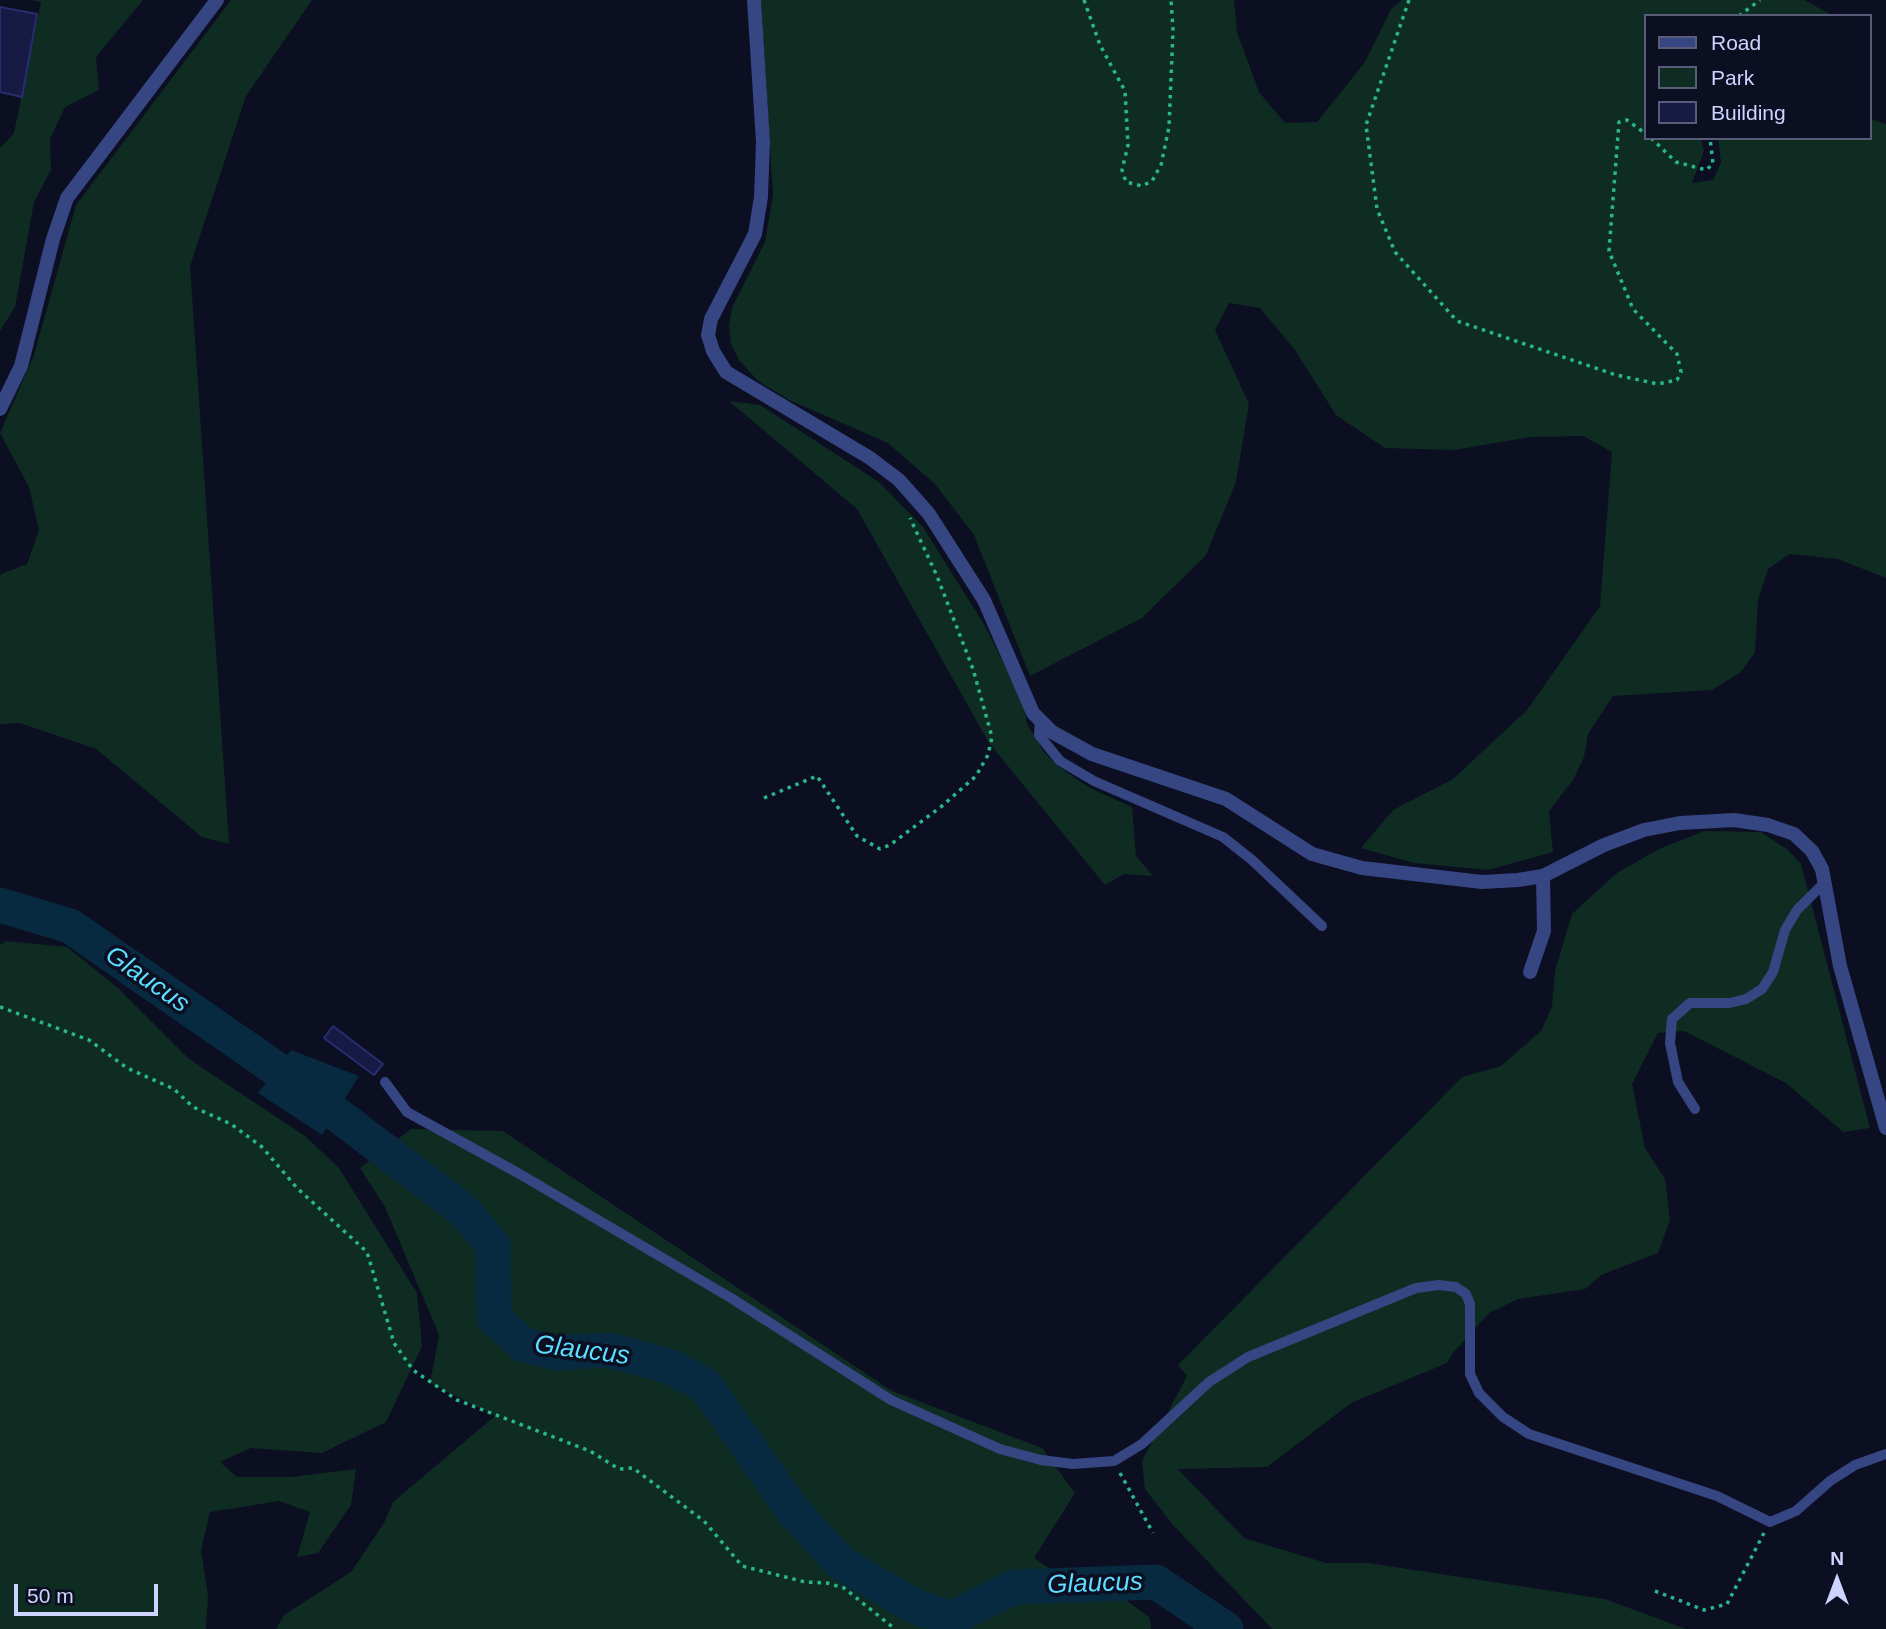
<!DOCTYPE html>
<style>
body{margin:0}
#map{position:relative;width:1886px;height:1629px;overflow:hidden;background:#0c0e21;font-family:Arial,sans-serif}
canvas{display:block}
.legend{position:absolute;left:1644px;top:14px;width:228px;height:126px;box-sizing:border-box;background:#0c0e21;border:2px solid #595d7a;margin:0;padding:9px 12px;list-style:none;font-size:21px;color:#cdd4ff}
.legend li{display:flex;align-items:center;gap:14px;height:35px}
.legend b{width:35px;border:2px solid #595d7a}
.north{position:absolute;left:1802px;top:1545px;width:70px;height:70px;-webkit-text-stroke:5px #0c0e21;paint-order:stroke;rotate:0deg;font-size:19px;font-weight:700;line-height:28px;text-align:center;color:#cdd4ff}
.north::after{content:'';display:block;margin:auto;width:24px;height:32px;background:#cdd4ff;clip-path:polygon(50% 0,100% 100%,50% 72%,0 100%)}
.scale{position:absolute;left:14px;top:1584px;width:144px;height:32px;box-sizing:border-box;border:4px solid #cdd4ff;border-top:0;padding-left:9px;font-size:21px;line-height:24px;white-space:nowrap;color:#cdd4ff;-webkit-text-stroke:5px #0c0e21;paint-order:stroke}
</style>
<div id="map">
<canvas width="1886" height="1629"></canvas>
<ul class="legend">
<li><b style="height:9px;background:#354683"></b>Road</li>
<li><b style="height:19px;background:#0f2c23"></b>Park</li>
<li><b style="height:19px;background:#171a43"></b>Building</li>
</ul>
<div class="north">N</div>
<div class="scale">50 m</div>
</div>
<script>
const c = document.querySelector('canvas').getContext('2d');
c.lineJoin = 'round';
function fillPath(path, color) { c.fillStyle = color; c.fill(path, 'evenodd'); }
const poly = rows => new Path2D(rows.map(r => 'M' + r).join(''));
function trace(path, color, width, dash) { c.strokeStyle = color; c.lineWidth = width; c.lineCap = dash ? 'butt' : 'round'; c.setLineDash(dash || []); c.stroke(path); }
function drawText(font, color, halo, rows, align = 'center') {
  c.font = font + ' Arial,sans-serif'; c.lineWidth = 7; c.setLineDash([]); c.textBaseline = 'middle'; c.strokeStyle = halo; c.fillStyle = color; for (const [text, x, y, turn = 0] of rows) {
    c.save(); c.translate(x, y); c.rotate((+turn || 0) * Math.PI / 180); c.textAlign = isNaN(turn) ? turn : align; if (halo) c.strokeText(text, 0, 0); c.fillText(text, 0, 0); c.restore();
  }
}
fillPath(poly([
 [30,0,143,0,96,57,99,90,65,107,50,139,51,170,34,202,15,307,0,331,0,148,14,133,41,2],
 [231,0,312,0,246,96,190,266,229,844,202,837,96,749,20,723,0,724,0,579,1,574,27,564,39,530,29,487,0,433,34,355,76,205],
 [761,0,1234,0,1237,32,1259,92,1285,123,1317,122,1365,62,1391,9,1402,0,1804,0,1834,16,1646,16,1646,138,1701,138,1704,151,1692,183,1713,180,1721,162,1718,138,1870,138,1870,119,1886,124,1886,578,1838,559,1790,554,1768,569,1758,600,1755,652,1741,672,1712,690,1613,696,1588,734,1584,757,1573,780,1549,811,1553,852,1488,870,1414,863,1361,848,1393,810,1453,779,1527,710,1600,606,1612,452,1583,436,1530,437,1455,450,1385,448,1336,415,1295,350,1260,308,1229,303,1215,330,1249,404,1236,482,1206,555,1142,618,1030,676,974,535,935,484,888,443,789,400,758,381,739,360,731,344,729,326,732,308,765,242,773,195],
 [729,401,760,405,879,482,923,527,985,626,1024,704,1027,724,1043,751,1059,767,1090,788,1132,807,1136,856,1153,876,1124,874,1105,885,989,743,857,509],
 [1704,831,1761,832,1788,850,1801,864,1870,1128,1843,1132,1786,1083,1684,1031,1658,1033,1632,1084,1645,1148,1665,1179,1670,1220,1658,1253,1601,1275,1585,1289,1518,1299,1489,1313,1452,1354,1447,1363,1351,1403,1267,1467,1178,1469,1244,1538,1326,1563,1368,1563,1605,1599,1686,1629,1272,1629,1173,1525,1145,1489,1142,1461,1187,1376,1178,1365,1462,1077,1501,1066,1541,1031,1552,1007,1555,971,1572,914,1617,873,1659,849],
 [6,941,67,947,118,988,189,1059,305,1136,339,1168,417,1293,422,1346,386,1422,322,1453,251,1448,220,1462,237,1477,291,1477,356,1469,351,1505,318,1553,297,1557,310,1512,279,1501,210,1512,201,1550,208,1596,206,1629,0,1629,0,945],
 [411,1129,503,1131,892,1391,1042,1448,1075,1493,1034,1558,1069,1582,1122,1597,1150,1618,1151,1629,276,1629,284,1615,351,1572,384,1523,393,1502,495,1416,430,1383,439,1335,385,1207,360,1168]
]), '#0f2c23');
fillPath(poly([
 [291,1050,359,1076,322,1135,258,1093]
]), '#072a40');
trace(poly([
 [0,905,70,926,285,1075,463,1210,493,1245,494,1318,524,1345,557,1353,609,1350,671,1367,706,1386,793,1511,841,1563,912,1605,950,1619,1015,1587,1156,1582,1226,1629]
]), '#072a40', 35);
const building = poly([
 [0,7,37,14,22,97,0,92,0,7],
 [333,1026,383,1064,374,1075,324,1038,333,1026]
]);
fillPath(building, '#171a43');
trace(building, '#282d70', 2);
trace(poly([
 [1084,0,1100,45,1125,91,1128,145,1122,170,1126,182,1142,186,1152,181,1161,165,1169,127,1173,30,1171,0],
 [1409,0,1366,125,1377,209,1395,252,1457,321,1616,375,1658,384,1677,380,1681,372,1677,354,1633,309,1609,251,1619,122,1627,120,1646,134],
 [1739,16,1760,0],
 [1651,138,1676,162,1706,170,1713,164,1710,138],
 [764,798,817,776,857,836,880,849,890,845,942,806,976,776,988,755,992,737,973,669,937,576,910,518],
 [0,1007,89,1040,127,1068,174,1089,193,1107,231,1124,262,1147,297,1188,367,1252,394,1343,413,1370,457,1400,590,1451,619,1469,633,1468,704,1521,742,1566,805,1582,827,1583,844,1588,895,1629],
 [1120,1473,1153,1533],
 [1655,1591,1704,1610,1727,1604,1764,1533]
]), '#28b789', 3.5, [3.5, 5]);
trace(poly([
 [1040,720,1039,735,1060,761,1094,781,1223,837,1252,860,1322,926],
 [385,1082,407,1112,518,1173,731,1298,891,1400,1000,1449,1041,1460,1073,1464,1114,1461,1142,1444,1209,1382,1248,1357,1416,1288,1439,1285,1456,1287,1466,1294,1470,1304,1470,1374,1479,1393,1503,1417,1529,1434,1717,1496,1770,1522,1796,1511,1830,1481,1855,1465,1886,1454],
 [1695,1109,1678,1082,1670,1043,1672,1019,1690,1003,1730,1003,1746,999,1762,989,1773,972,1785,930,1797,910,1824,883]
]), '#354683', 10);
trace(poly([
 [1530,972,1544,931,1543,876]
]), '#354683', 14);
trace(poly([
 [754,0,763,142,761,197,755,234,711,319,708,335,713,351,726,372,870,458,899,480,929,514,984,600,1033,713,1052,732,1092,754,1226,799,1312,854,1362,868,1482,882,1518,880,1543,876,1604,845,1644,830,1680,823,1734,820,1768,825,1794,834,1812,851,1822,869,1840,966,1886,1128],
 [0,409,21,366,53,239,67,198,217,0]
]), '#354683', 14);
drawText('italic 26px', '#5bdeff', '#0c0e21', [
 ["Glaucus",147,980,35],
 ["Glaucus",582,1351,7],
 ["Glaucus",1095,1584,-2]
]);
</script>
